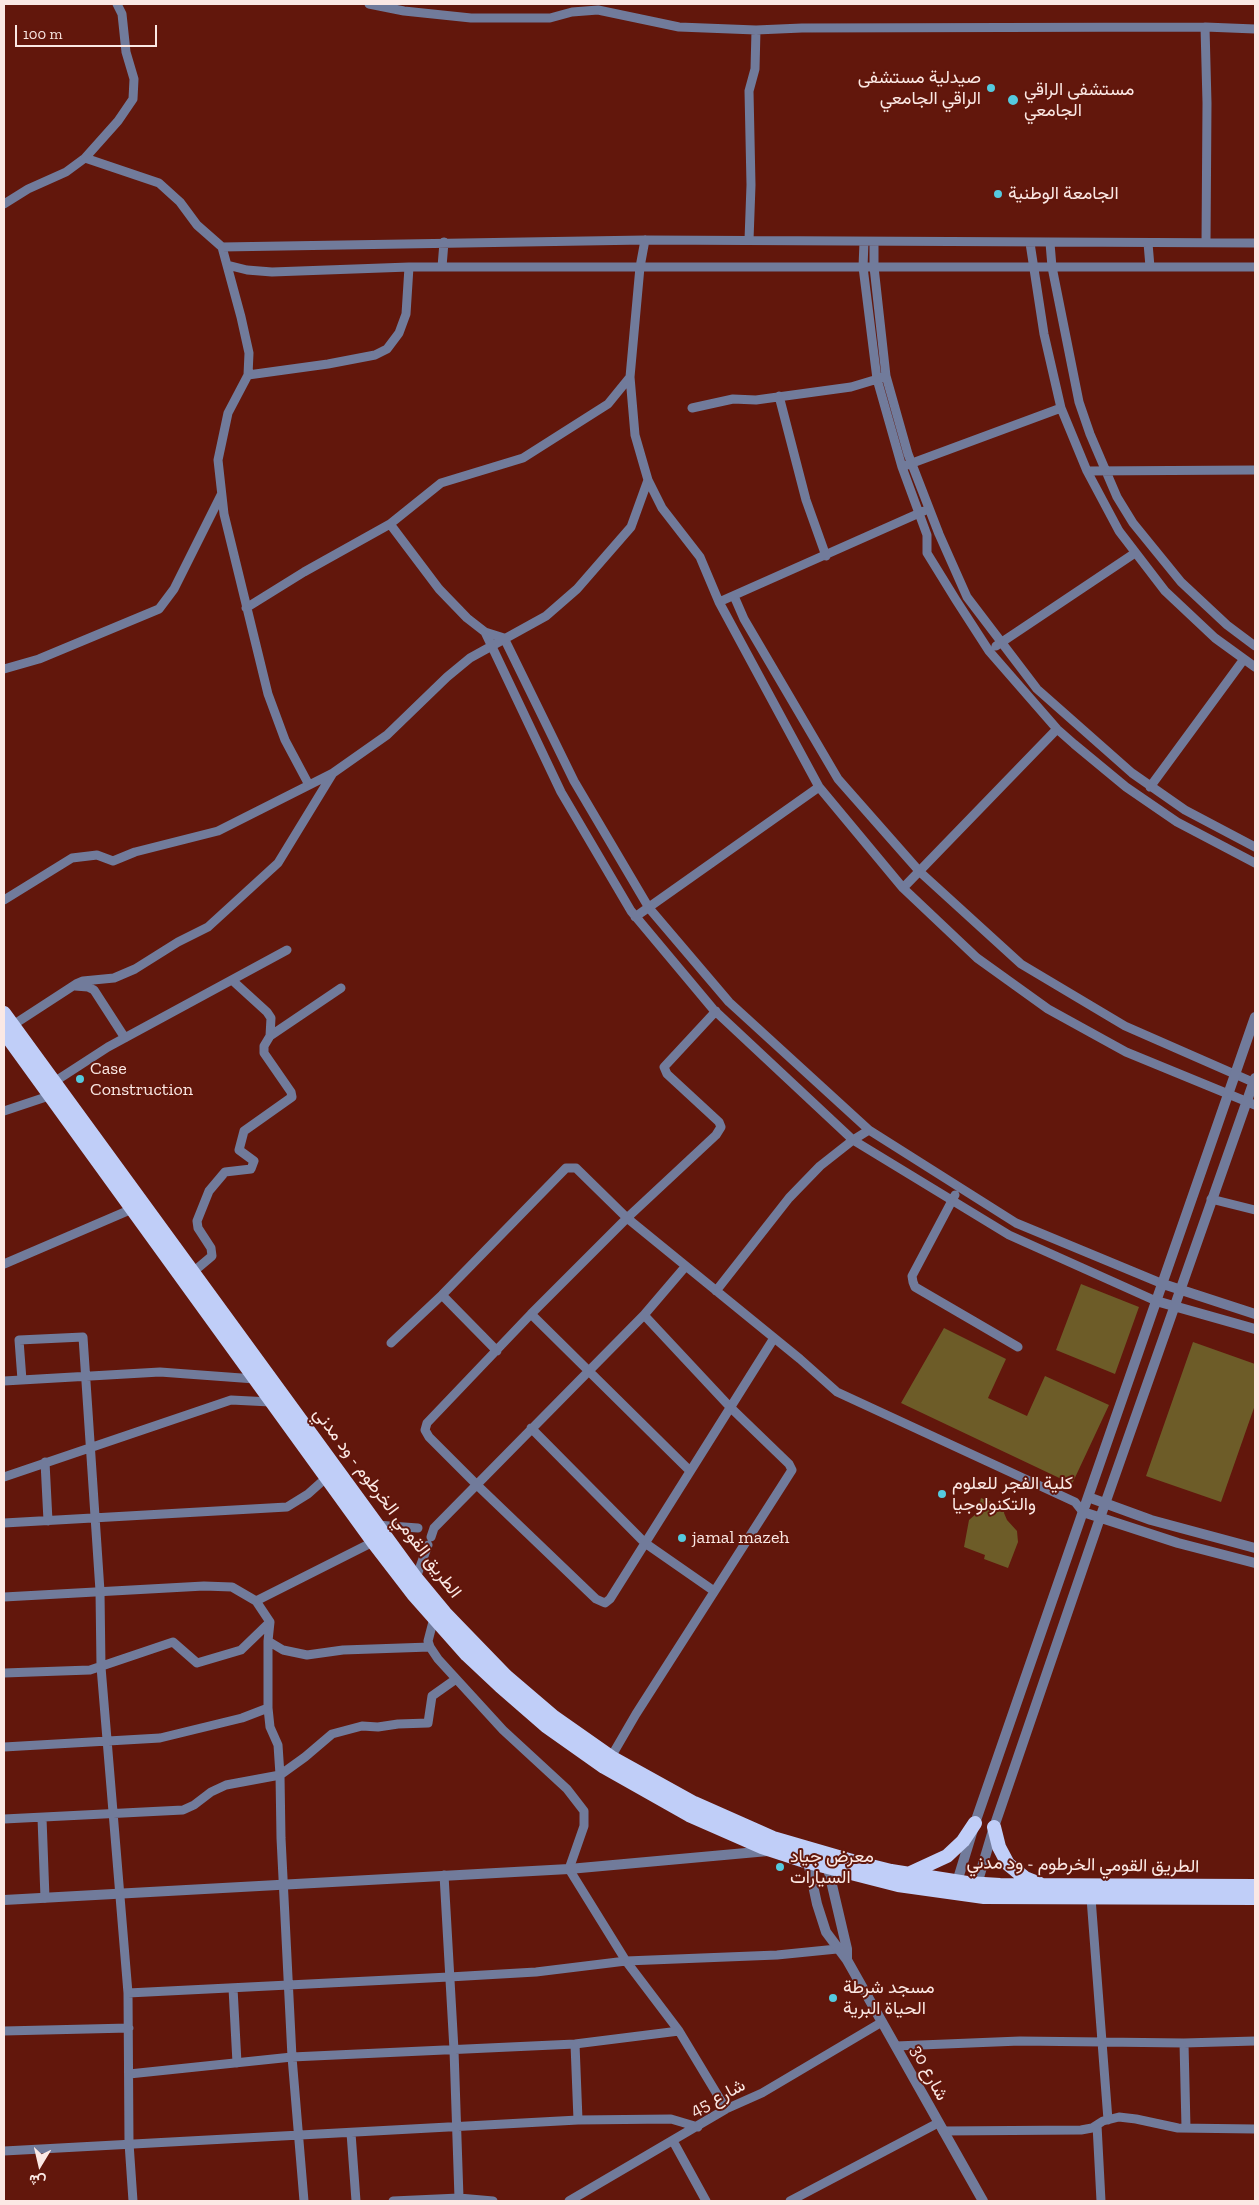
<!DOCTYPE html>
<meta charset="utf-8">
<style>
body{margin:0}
#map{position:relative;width:1259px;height:2205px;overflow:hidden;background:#62170c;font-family:"Zilla Slab",Vazirmatn,serif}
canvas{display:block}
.frame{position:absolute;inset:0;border:5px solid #fbe8e4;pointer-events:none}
.north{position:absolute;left:15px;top:2140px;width:50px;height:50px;-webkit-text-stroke:4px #62170c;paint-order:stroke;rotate:189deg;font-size:14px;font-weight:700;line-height:20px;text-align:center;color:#fbe8e4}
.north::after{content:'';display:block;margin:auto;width:18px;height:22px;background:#fbe8e4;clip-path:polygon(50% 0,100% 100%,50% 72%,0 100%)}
.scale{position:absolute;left:15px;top:25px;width:142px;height:22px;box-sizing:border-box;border:2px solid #fbe8e4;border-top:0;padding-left:6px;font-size:15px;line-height:18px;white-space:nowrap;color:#fbe8e4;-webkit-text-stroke:4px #62170c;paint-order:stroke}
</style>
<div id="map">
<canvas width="1259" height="2205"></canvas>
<div class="frame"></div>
<div class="north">ش</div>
<div class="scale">100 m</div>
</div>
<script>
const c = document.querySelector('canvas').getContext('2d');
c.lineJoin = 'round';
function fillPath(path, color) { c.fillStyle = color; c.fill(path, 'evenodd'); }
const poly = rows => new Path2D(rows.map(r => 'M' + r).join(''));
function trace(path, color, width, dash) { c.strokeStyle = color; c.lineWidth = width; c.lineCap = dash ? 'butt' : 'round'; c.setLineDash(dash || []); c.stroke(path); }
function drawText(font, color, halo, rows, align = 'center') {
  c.font = font + ' "Zilla Slab",Vazirmatn,serif'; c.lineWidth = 4; c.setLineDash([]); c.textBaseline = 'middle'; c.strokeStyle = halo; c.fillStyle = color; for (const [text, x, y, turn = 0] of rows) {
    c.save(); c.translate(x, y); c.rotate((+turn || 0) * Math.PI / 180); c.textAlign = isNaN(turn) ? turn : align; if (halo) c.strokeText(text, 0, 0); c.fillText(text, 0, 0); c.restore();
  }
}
fillPath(poly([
 [1081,1284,1139,1307,1115,1374,1056,1350],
 [944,1328,1006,1359,988,1398,1027,1416,1045,1376,1109,1405,1072,1484,901,1403],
 [1193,1342,1255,1364,1255,1405,1221,1502,1146,1476],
 [981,1498,1005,1507,1004,1513,1007,1520,1017,1531,1018,1542,1008,1568,984,1559,985,1555,964,1547,969,1520,977,1513]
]), '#6d5c28');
trace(poly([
 [369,4,404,11,471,18,550,18,572,12,598,10,679,27,756,30,802,28,1205,27,1255,29],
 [1205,27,1207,103,1206,243],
 [85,158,159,183,180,202,197,225,222,247,241,317,249,353,248,375,228,413,218,460,224,514,268,694,285,740,309,785],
 [4,204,28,189,66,172,85,158,118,121,133,99,134,79,126,52,122,14,117,4],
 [645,240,640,267,630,377,635,435,648,480,662,508,700,557,719,602,819,787,903,888,977,958,1048,1009,1126,1052,1255,1105],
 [749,240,751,185,749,91,755,69,756,30],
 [864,242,863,267,877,379,902,467,927,535,927,553,956,600,989,651,1057,729,1074,744,1126,787,1177,822,1255,863],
 [874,242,874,267,886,376,908,454,939,534,967,597,1037,689,1132,773,1185,810,1255,847],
 [1030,243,1044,334,1061,408,1087,471,1119,531,1165,591,1215,638,1255,667],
 [1050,243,1052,267,1079,402,1090,434,1117,497,1133,523,1181,582,1227,625,1255,646],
 [1148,243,1150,267],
 [222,247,645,240,1255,243],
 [227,265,247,270,272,272,409,267,1255,267],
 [442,267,444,242],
 [248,375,328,364,375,355,387,349,399,333,406,314,409,267],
 [779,396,806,500,826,556],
 [692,408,733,399,756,400,851,387,881,378],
 [907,465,1061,408],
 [1087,471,1255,470],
 [390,524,439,589,467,618,485,632,504,638,574,781,649,908,729,1002,869,1130,1016,1223,1163,1284],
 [734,596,744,619,838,779,920,872,1021,964,1125,1026,1255,1083],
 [719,602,924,511],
 [246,608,304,572,390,524,441,483,523,458,608,404,630,377],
 [485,632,561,792,631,911,713,1009,853,1140,1009,1235,1156,1301],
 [996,646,1135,553],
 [4,669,39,659,159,609,174,589,221,495],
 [1150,787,1244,659],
 [903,888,1057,729],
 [4,900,72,858,97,855,113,861,135,852,218,831,333,773],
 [635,917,819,787],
 [233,981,267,1012,271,1018,270,1036],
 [75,986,88,987,94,990,125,1038],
 [716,1011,664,1067,667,1074,719,1122,721,1127,716,1135,627,1218,531,1314,427,1423,425,1430,429,1437,477,1485,596,1599,605,1603,610,1599,774,1338],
 [13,1025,76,984,83,981,114,978,135,969,178,942,208,927,278,863,333,773,387,735,447,677,470,658,546,616,577,589,631,527,648,480],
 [54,1082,108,1047,287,950],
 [4,1111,49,1096],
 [955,1195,912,1276,913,1282,915,1287,1018,1347],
 [1211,1199,1255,1210],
 [4,1264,132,1209],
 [193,1272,212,1256,211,1248,198,1228,197,1221,209,1191,225,1172,251,1169,254,1161,239,1150,244,1131,292,1097,291,1092,264,1053,264,1046,270,1036,341,988],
 [716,1291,789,1198,820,1166,853,1140,869,1130],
 [442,1295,497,1351],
 [531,1314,690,1471],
 [391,1343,442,1295,566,1168,576,1168,627,1218,800,1359,837,1392,1075,1502,1083,1512],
 [22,1380,19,1340,83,1337,100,1591,101,1667,128,1993,129,2143,133,2201],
 [4,1381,160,1372,255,1379],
 [531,1428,645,1543,714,1591],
 [45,1462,48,1521],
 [4,1477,231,1400,271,1402],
 [4,1523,287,1507,308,1494,327,1477],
 [376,1525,418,1528],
 [431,1537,434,1528,644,1315,685,1267],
 [416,1578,428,1545],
 [4,1597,204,1586,232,1587,256,1601,373,1542],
 [256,1601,270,1622,268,1641,268,1708,270,1727,278,1745,280,1775,281,1838,292,2057,304,2201],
 [434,1618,428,1641,430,1647,438,1659,503,1730,567,1789,584,1811,584,1826,569,1869,626,1961,679,2031,726,2109],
 [268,1641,283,1650,307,1655,343,1650,430,1647],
 [4,1673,90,1670,173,1642,197,1663,241,1650,270,1622],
 [4,1747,160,1738,242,1718,268,1708],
 [611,1757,636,1714,792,1470,789,1464,730,1407,644,1315],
 [42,1818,45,1898],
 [4,1819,183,1810,194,1805,211,1792,226,1785,280,1775,305,1757,332,1734,362,1726,378,1727,398,1724,428,1723,432,1696,456,1679],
 [444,1875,454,2050,459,2198],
 [1091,1898,1108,2120],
 [233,1988,237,2063],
 [128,1993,449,1977,536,1972,626,1961,777,1955,837,1949],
 [4,2031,129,2028],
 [1184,2043,1186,2128],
 [575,2044,578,2120],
 [896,2046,1020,2041,1184,2043,1255,2041],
 [129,2074,292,2057,575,2044,679,2031],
 [1097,2125,1101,2201],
 [943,2131,1081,2130,1092,2128,1103,2121,1119,2117,1136,2119,1178,2128,1255,2129],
 [351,2133,356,2201],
 [673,2141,706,2201],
 [4,2151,578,2120,671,2119,698,2127],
 [393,2201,459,2198,493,2201],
 [569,2201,726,2109,762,2093,882,2022],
 [790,2201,938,2123]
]), '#717b9b', 9);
trace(poly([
 [1163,1284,1255,1314],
 [1156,1301,1255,1329],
 [1088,1497,1151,1520,1255,1548],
 [1083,1512,1178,1543,1255,1563],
 [808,1862,817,1904,826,1932,847,1960,983,2201],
 [828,1868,847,1949,847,1960],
 [957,1882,975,1823,1088,1497,1255,1017],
 [977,1884,994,1827,1100,1518,1255,1078],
 [4,1900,569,1869,768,1851]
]), '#717b9b', 10);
trace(poly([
 [4,1013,416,1578,445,1613,506,1676,554,1717,611,1757,694,1803,773,1838,859,1863,891,1871,967,1883,1000,1885,1255,1886],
 [4,1032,373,1542,413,1594,467,1655,500,1686,546,1726,604,1767,689,1815,762,1847,808,1862,898,1885,984,1897,1255,1898],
 [994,1827,999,1847,1008,1864,1025,1878,1040,1884],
 [908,1874,947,1856,963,1841,975,1823]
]), '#c0cef8', 14);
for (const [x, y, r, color] of [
 [991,88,5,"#55cadf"],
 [1013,100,6,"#55cadf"],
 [998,194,5,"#55cadf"],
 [80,1079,5,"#55cadf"],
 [942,1494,5,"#55cadf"],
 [682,1538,5,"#55cadf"],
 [780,1867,5,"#55cadf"],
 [833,1998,5,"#55cadf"]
]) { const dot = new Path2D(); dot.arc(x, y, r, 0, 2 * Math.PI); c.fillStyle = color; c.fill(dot); trace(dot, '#62170c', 2); }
drawText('18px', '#fbe8e4', '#62170c', [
 ["صيدلية مستشفى",981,78,"right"],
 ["الراقي الجامعي",981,99,"right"],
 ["مستشفى الراقي",1024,90],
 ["الجامعي",1024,111],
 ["الجامعة الوطنية",1008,194],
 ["Case",90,1069],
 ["Construction",90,1090],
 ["كلية الفجر للعلوم",952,1484],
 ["والتكنولوجيا",952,1505],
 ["jamal mazeh",692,1538],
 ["معرض جياد",790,1857],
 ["السيارات",790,1878],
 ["مسجد شرطة",843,1988],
 ["الحياة البرية",843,2009]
], 'left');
drawText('18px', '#fbe8e4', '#62170c', [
 ["الطريق القومي الخرطوم - ود مدني",387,1503,53],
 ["الطريق القومي الخرطوم - ود مدني",1083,1865,1],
 ["شارع 30",929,2073,62],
 ["شارع 45",718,2098,-28]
]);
</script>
